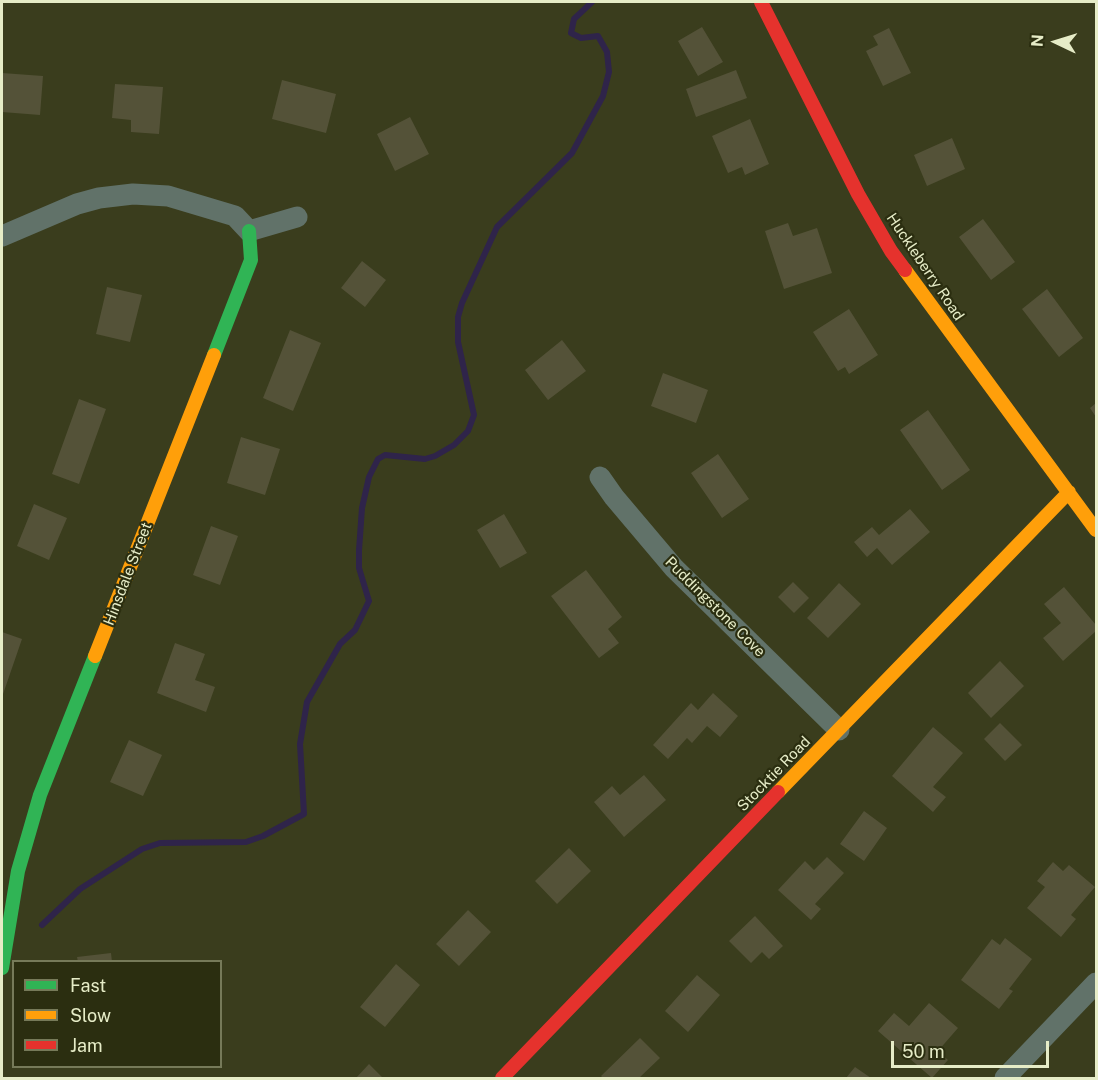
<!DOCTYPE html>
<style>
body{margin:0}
#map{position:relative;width:1098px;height:1080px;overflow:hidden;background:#3a3d1d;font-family:"Public Sans",sans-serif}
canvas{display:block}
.frame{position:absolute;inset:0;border:3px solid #e6ecc7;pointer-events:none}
.legend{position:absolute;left:12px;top:960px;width:210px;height:108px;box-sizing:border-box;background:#2b2e10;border:2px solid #767a59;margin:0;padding:8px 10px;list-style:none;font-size:18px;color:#e6ecc7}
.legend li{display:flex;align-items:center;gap:12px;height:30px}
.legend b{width:30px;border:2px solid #767a59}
.north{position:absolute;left:1026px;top:12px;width:60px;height:60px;-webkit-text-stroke:4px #2b2e10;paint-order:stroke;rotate:274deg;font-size:16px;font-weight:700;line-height:24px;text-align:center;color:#e6ecc7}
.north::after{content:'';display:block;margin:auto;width:21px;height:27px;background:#e6ecc7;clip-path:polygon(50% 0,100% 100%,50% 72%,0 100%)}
.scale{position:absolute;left:891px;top:1041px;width:158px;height:27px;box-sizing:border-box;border:3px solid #e6ecc7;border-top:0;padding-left:8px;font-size:18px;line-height:21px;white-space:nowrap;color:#e6ecc7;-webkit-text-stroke:4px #2b2e10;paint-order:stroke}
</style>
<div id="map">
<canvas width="1098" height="1080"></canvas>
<div class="frame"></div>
<ul class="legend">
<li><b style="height:8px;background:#30b455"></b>Fast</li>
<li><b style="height:8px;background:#ff9f0a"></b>Slow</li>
<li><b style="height:8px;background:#e5322d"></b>Jam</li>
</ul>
<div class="north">N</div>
<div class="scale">50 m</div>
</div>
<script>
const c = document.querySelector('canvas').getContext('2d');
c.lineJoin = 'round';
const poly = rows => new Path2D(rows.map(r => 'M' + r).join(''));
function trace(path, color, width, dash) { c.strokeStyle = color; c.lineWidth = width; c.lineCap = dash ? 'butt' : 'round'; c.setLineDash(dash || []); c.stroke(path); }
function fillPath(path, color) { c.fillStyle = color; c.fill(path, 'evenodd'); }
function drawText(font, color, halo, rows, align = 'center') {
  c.font = font + ' "Public Sans",sans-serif'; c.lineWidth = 4.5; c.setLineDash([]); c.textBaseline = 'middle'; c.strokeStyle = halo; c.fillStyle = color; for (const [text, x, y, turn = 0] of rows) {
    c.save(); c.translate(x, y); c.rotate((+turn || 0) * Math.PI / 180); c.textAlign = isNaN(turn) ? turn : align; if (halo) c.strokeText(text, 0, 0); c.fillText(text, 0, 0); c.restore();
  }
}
trace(poly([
 [42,925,80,889,142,849,160,843,246,842,263,836,304,814,300,744,307,702,340,644,355,630,369,601,359,568,359,550,362,508,369,477,378,459,385,455,425,459,435,456,454,445,468,431,474,415,458,342,458,317,462,303,497,227,572,153,603,96,609,72,607,52,598,36,581,38,571,33,574,19,592,2]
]), '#2f244a', 6);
fillPath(poly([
 [702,27,723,62,698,76,678,41],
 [889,28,911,73,883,86,866,51,878,45,873,36],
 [736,70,747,98,696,117,686,89],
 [2,73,43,76,40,115,2,112],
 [282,80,336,94,326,133,272,119],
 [115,84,163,87,159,134,131,132,131,120,112,118],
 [410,117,429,154,395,171,377,134],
 [750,119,769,164,745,175,742,167,728,173,712,136],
 [952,138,965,169,927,186,914,155],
 [983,219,1015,262,991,280,959,237],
 [788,223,793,236,817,228,832,273,784,289,765,231],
 [362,261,386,280,365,307,341,288],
 [107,287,142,295,130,342,96,334],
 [1047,289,1083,338,1059,357,1022,309],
 [849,309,878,355,849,374,845,367,838,371,813,332],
 [290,330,321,343,293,411,263,398],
 [562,340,586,371,548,400,525,370],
 [663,373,708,390,696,423,651,406],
 [79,399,106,409,79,484,52,474],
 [1096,403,1096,417,1090,408],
 [928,410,970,470,942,490,900,430],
 [241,437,280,449,265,495,227,483],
 [718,454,749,499,722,518,691,473],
 [34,504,67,518,49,560,17,546],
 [910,509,930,532,892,565,877,548,867,557,854,542,872,527,879,535],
 [504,514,527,553,500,568,477,530],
 [211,526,238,536,220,585,193,575],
 [586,570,622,617,608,629,619,643,599,658,551,596],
 [793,582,809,598,794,613,778,597],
 [839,583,861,604,828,638,807,618],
 [1064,587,1096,625,1096,631,1063,661,1043,638,1061,623,1044,604],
 [2,632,22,639,2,697],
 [175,643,205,654,195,680,215,687,206,712,157,693],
 [1000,661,1024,686,991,718,968,693],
 [713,693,738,716,720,737,707,726,692,743,687,738,668,759,653,745,691,703,698,710],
 [1000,723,1022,745,1005,761,984,739],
 [933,727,963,753,933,787,946,797,933,812,892,776],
 [129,740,162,755,143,796,110,782],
 [644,775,666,800,624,837,594,802,612,786,620,795],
 [864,811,887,828,864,861,840,844],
 [569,848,591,871,557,904,535,881],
 [827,857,844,873,815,904,821,909,811,920,778,890,805,861,814,870],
 [1053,862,1063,871,1069,865,1095,887,1071,915,1076,919,1061,937,1027,908,1045,887,1037,881],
 [468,910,491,932,459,966,436,944],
 [755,916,783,946,769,959,762,952,751,963,729,941],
 [1005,938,1032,959,1009,989,1013,991,999,1009,961,980,992,939,1000,945],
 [111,953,112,962,78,962,77,957],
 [396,964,420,985,385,1027,360,1007],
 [697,975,720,995,688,1032,665,1011],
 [929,1003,958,1028,938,1051,948,1060,932,1078,878,1031,894,1013,909,1026],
 [640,1038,660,1058,639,1078,603,1078,601,1076],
 [369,1064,383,1078,356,1078],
 [855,1067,871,1078,846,1078]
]), '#545238');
trace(poly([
 [2,236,77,204,99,198,133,194,168,196,235,216,249,231,297,217],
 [600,477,614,497,674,568,839,730],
 [1005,1078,1096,983]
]), '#617269', 21);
trace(poly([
 [214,355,251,260,249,231],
 [2,968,18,871,40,795,95,656]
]), '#30b455', 14);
trace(poly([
 [905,270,1096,530],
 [95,656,214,355],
 [778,792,1069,492]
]), '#ff9f0a', 14);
trace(poly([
 [761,2,858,194,891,251,905,270],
 [502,1078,778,792]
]), '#e5322d', 14);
drawText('15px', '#e6ecc7', '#2b2e10', [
 ["Huckleberry Road",925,267,56],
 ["Hinsdale Street",128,574,-69],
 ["Puddingstone Cove",715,607,45],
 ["Stocktie Road",774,774,-46]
]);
</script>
